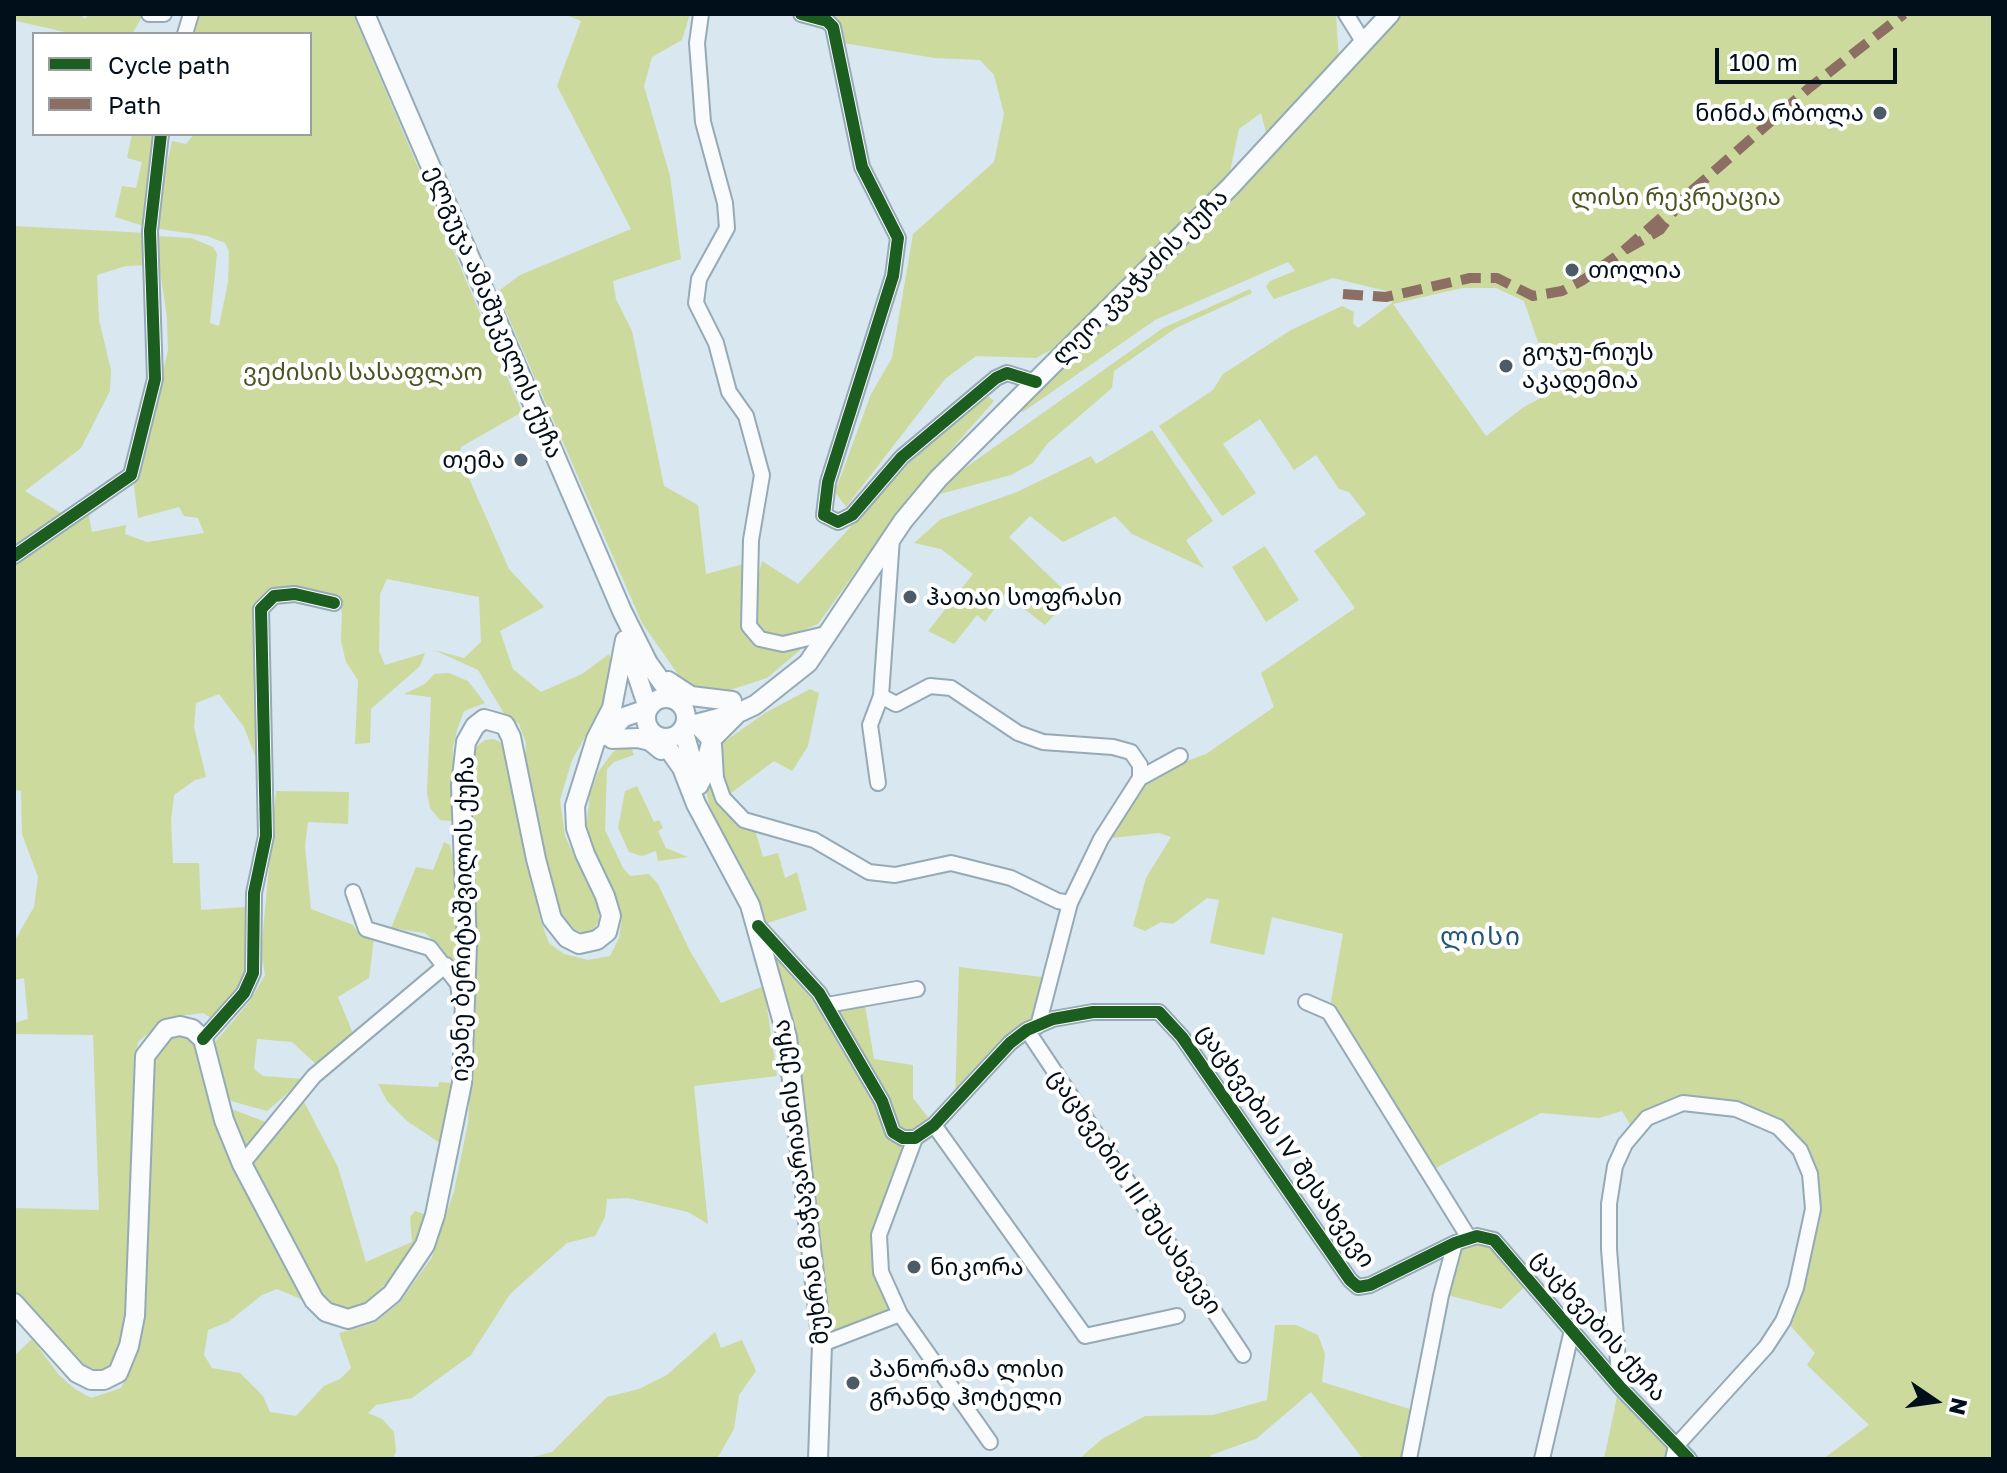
<!DOCTYPE html>
<meta charset="utf-8">
<style>
body{margin:0}
#map{position:relative;width:2007px;height:1473px;overflow:hidden;background:#d8e7f0;font-family:"Golos Text",sans-serif}
canvas{display:block}
.frame{position:absolute;inset:0;border:16px solid #000f1a;pointer-events:none}
.legend{position:absolute;left:32px;top:32px;width:280px;height:104px;box-sizing:border-box;background:#fff;border:2px solid #999fa3;margin:0;padding:10px 14px;list-style:none;font-size:24px;color:#000f1a}
.legend li{display:flex;align-items:center;gap:16px;height:40px}
.legend b{width:40px;border:2px solid #999fa3}
.north{position:absolute;left:1895px;top:1361px;width:80px;height:80px;-webkit-text-stroke:6px #fff;paint-order:stroke;rotate:103deg;font-size:22px;font-weight:700;line-height:32px;text-align:center;color:#000f1a}
.north::after{content:'';display:block;margin:auto;width:28px;height:36px;background:#000f1a;clip-path:polygon(50% 0,100% 100%,50% 72%,0 100%)}
.scale{position:absolute;left:1715px;top:48px;width:182px;height:36px;box-sizing:border-box;border:4px solid #000f1a;border-top:0;padding-left:10px;font-size:24px;line-height:28px;white-space:nowrap;color:#000f1a;-webkit-text-stroke:6px #fff;paint-order:stroke}
</style>
<div id="map">
<canvas width="2007" height="1473"></canvas>
<div class="frame"></div>
<ul class="legend">
<li><b style="height:10px;background:#1b5e20"></b>Cycle path</li>
<li><b style="height:10px;background:#8d6e63"></b>Path</li>
</ul>
<div class="north">N</div>
<div class="scale">100 m</div>
</div>
<script>
const c = document.querySelector('canvas').getContext('2d');
c.lineJoin = 'round';
function fillPath(path, color) { c.fillStyle = color; c.fill(path, 'evenodd'); }
const poly = rows => new Path2D(rows.map(r => 'M' + r).join(''));
function trace(path, color, width, dash) { c.strokeStyle = color; c.lineWidth = width; c.lineCap = dash ? 'butt' : 'round'; c.setLineDash(dash || []); c.stroke(path); }
function drawText(font, color, halo, rows, align = 'center') {
  c.font = font + ' "Golos Text","Noto Sans Georgian",sans-serif'; c.lineWidth = 8; c.setLineDash([]); c.textBaseline = 'middle'; c.strokeStyle = halo; c.fillStyle = color; for (const [text, x, y, turn = 0] of rows) {
    c.save(); c.translate(x, y); c.rotate((+turn || 0) * Math.PI / 180); c.textAlign = isNaN(turn) ? turn : align; if (halo) c.strokeText(text, 0, 0); c.fillText(text, 0, 0); c.restore();
  }
}
fillPath(poly([
 [14,14,81,14,84,19,90,14,141,14,142,17,132,34,74,34,16,21,14,30],
 [199,14,353,14,522,412,461,447,459,456,509,569,544,607,500,631,513,669,541,692,582,674,609,654,614,668,607,699,572,760,560,800,565,836,598,907,599,920,593,931,585,933,575,930,562,920,541,855,524,774,526,743,519,724,505,715,478,670,434,650,464,658,481,642,479,597,387,579,380,594,379,651,385,665,425,653,420,666,371,709,370,743,355,744,358,680,346,662,341,641,342,611,319,591,295,586,268,590,261,602,257,761,244,727,219,694,196,703,194,727,206,777,195,780,174,795,171,820,173,863,199,863,201,910,245,907,247,977,239,995,211,1018,203,1013,169,1017,139,1041,134,1057,128,1295,123,1343,114,1364,102,1370,85,1367,14,1295,14,1208,99,1210,93,1035,14,1034,14,1023,28,1019,24,978,14,980,14,942,34,907,38,877,22,834,21,791,14,790,14,563,88,511,92,532,126,525,125,534,147,542,204,533,198,518,184,516,179,507,138,518,134,486,168,351,167,318,155,236,191,238,213,247,217,254,210,323,219,326,228,282,229,251,225,243,207,236,153,228,172,141,186,144,194,134,310,134,310,34,195,34],
 [564,14,690,14,682,40,652,57,644,86,670,176,681,259,613,281,616,299,632,331,664,486,698,505,706,574,747,563,742,600,747,630,806,645,767,678,727,691,695,688,684,683,642,623,499,296,500,290,520,275,631,229,557,86,581,21],
 [801,14,1336,14,1339,64,1267,137,1261,113,1239,129,1229,176,1062,344,1036,358,976,356,945,379,846,507,835,492,871,394,892,358,913,234,994,162,1004,114,994,75,980,60,935,58,837,42,833,27],
 [1400,14,1993,14,1993,1459,1823,1459,1869,1425,1807,1365,1815,1353,1787,1322,1813,1209,1800,1150,1752,1115,1683,1103,1634,1131,1622,1111,1599,1118,1541,1113,1428,1172,1329,1012,1343,934,1272,917,1264,955,1210,943,1219,900,1207,898,1173,924,1161,922,1145,931,1133,926,1146,878,1171,837,1159,833,1101,839,1140,778,1206,754,1274,707,1261,673,1355,608,1314,551,1366,514,1349,492,1339,489,1316,455,1294,470,1260,419,1223,444,1256,493,1222,516,1159,426,1213,390,1223,374,1291,330,1342,306,1354,312,1353,323,1358,328,1392,303,1386,291,1333,278,1274,299,1266,287,1270,281,1295,271,1288,262,1155,320,1023,412,1018,409,1343,77],
 [1462,288,1496,288,1524,301,1538,342,1545,344,1570,382,1524,407,1486,436,1393,304],
 [132,134,159,134,144,226,115,217,122,186,136,188,142,162,127,158],
 [14,226,147,233,147,265,126,266,97,275,99,320,111,370,110,391,81,448,25,491,64,515,14,547],
 [1250,289,1252,293,1176,328,1114,371,1112,388,1047,444,1033,463,1011,475,940,494,955,475,1163,328],
 [988,396,994,401,910,496,818,624,784,638,767,636,758,623,754,593,762,561,798,584,913,459],
 [1152,430,1213,521,1186,540,1204,568,1132,534,1115,516,1063,542,1030,516,1009,537,1071,597,1045,625,1005,594,985,622,977,615,954,644,928,631,973,574,941,549,914,543,941,519,1017,492,1091,456,1096,464],
 [1265,546,1299,600,1266,622,1232,567],
 [449,673,468,681,485,703,464,711,458,727,453,746,452,821,440,820,430,808,427,792,431,697,404,694,425,684,434,674],
 [810,689,819,693,808,746,792,771,774,761,723,799,753,823,763,857,778,853,785,878,797,872,807,910,759,926,827,1005,864,999,874,1059,913,1065,913,1098,934,1125,915,1138,879,1235,900,1314,822,1344,787,1037,712,819,704,781,710,752,765,713],
 [494,739,502,743,540,919,549,943,564,954,588,960,610,956,619,938,622,917,588,844,586,829,590,794,598,772,613,752,629,742,634,755,614,762,607,769,605,830,623,868,630,876,649,874,658,884,690,951,721,1003,764,986,777,1076,694,1086,708,1224,688,1212,628,1198,607,1199,605,1217,595,1236,567,1243,510,1294,471,1355,412,1398,376,1405,368,1413,382,1419,394,1432,396,1451,393,1459,14,1459,14,1356,32,1339,59,1375,75,1389,91,1398,121,1388,134,1359,141,1324,151,1062,171,1037,183,1036,195,1042,230,1160,308,1302,277,1289,262,1295,228,1322,208,1330,204,1355,212,1368,240,1373,263,1396,270,1412,296,1416,324,1386,340,1379,351,1368,339,1333,374,1323,400,1302,432,1257,454,1191,468,1123,476,1003,472,759,477,746,485,740],
 [637,786,654,822,659,820,663,828,658,831,666,848,688,857,658,861,656,851,642,856,629,852,618,828,625,791],
 [276,791,349,792,348,824,308,822,305,846,311,909,353,925,360,936,374,938,369,978,338,997,354,1036,319,1067,292,1042,257,1039,254,1069,263,1076,304,1079,267,1111,231,1101,223,1089,215,1042,250,1001,265,975,261,953],
 [444,842,450,845,453,858,458,976,441,947,425,933,391,928,416,867,433,870],
 [959,967,1050,978,1038,1026,955,1101],
 [439,1082,452,1083,443,1145,407,1121,387,1101,378,1084,438,1087],
 [301,1096,338,1167,366,1262,412,1242,410,1217,415,1211,427,1215,406,1261,367,1304,349,1310,338,1307,318,1294,249,1164,264,1142,281,1130],
 [229,1108,266,1122,244,1149],
 [1486,1237,1531,1281,1501,1309,1444,1294,1455,1243],
 [1275,1325,1296,1325,1318,1335,1325,1354,1322,1382,1413,1410,1403,1459,1363,1459,1311,1392,1256,1439,1211,1455,1210,1459,1079,1459,1102,1439,1145,1416,1213,1415,1267,1400],
 [715,1332,721,1348,742,1340,756,1371,739,1395,734,1429,717,1459,526,1459,552,1452,607,1397,639,1389,667,1375],
 [1618,1392,1671,1450,1669,1459,1604,1459]
]), '#ccda9e');
const minor = poly([
 [149,14,164,14],
 [701,14,697,43,703,122,725,203,727,228,699,279,696,303,716,343,729,392,746,416,762,475,751,540,749,626,760,639,783,644,830,633],
 [801,14,827,21,833,27,862,167,898,238,893,276,828,482,824,515,838,522,852,515,902,457,996,378,1007,373,1036,382],
 [1346,14,1364,43],
 [185,34,191,14],
 [892,538,881,696,896,704,930,686,951,688,1018,733,1043,742,1113,747,1131,752,1140,765,1140,778],
 [14,556,131,475,155,379,150,231,161,134],
 [695,725,714,745,716,778,723,798,744,820,814,840,869,872,895,875,951,863,1011,878,1058,901,1070,903],
 [878,783,870,725,881,696],
 [353,892,366,929,430,948,458,984,460,999],
 [758,926,819,993,882,1101,893,1132,903,1138,915,1138,934,1125,1010,1043,1027,1030,1053,1019,1093,1012,1159,1012,1182,1037,1350,1280,1358,1287,1370,1285,1455,1243,1477,1236,1494,1240,1620,1387,1689,1459],
 [1306,1002,1329,1012,1469,1238],
 [827,1005,917,989],
 [1038,1026,1070,903,1101,839,1140,778,1180,756],
 [1027,1030,1243,1355],
 [203,1039,244,993,253,973,254,893,266,836,261,609,274,596,295,594,334,603],
 [934,1125,1085,1336,1177,1316],
 [915,1138,879,1235,881,1272,900,1314,990,1442],
 [242,1164,314,1076,446,965],
 [822,1344,900,1314],
 [1620,1387,1609,1249,1609,1204,1615,1166,1625,1144,1647,1118,1683,1103,1736,1109,1778,1127,1800,1150,1810,1174,1813,1209,1796,1288,1783,1321,1766,1347,1676,1446,1673,1459],
 [1409,1459,1441,1295,1455,1243],
 [1542,1459,1572,1330]
]);
const major = poly([
 [365,14,622,611,648,663,674,699],
 [627,645,648,708],
 [668,681,691,696,732,701],
 '646 718a20 20 0 1 1 40 0a20 20 0 1 1-40 0Z',
 [684,727,738,713,755,705,808,663,903,521,938,479,1230,187,1390,14],
 [683,729,699,785],
 [605,736,624,717,647,709],
 [660,737,682,768,696,804,750,905,787,1037,822,1344,818,1459],
 [612,739,638,738,650,741,661,750],
 [701,781,712,739,736,715],
 [14,1303,77,1373,91,1380,104,1380,118,1373,129,1346,135,1316,145,1056,166,1029,180,1026,192,1029,203,1039,224,1120,242,1164,314,1300,326,1312,348,1319,370,1312,392,1294,425,1245,435,1215,462,1083,467,945,461,786,466,742,475,726,484,719,505,725,511,737,536,859,552,919,567,938,579,944,597,940,607,932,611,916,605,896,585,854,576,828,575,806,596,739,612,708,625,640]
]);
trace(minor, '#95aab6', 18);
trace(major, '#95aab6', 22);
trace(minor, '#f9fbfd', 14);
trace(major, '#f9fbfd', 18);
trace(poly([
 [1625,250,1660,230,1674,211],
 [1343,294,1386,297,1470,278,1497,278,1533,296,1562,291,1583,280,1622,252,1809,88,1904,14]
]), '#8d6e63', 10, [20, 10]);
trace(poly([
 [801,14,827,21,833,27,862,167,898,238,893,276,828,482,824,515,838,522,852,515,902,457,996,378,1007,373,1036,382],
 [14,556,131,475,155,379,150,231,161,134],
 [758,926,819,993,882,1101,893,1132,903,1138,915,1138,934,1125,1010,1043,1027,1030,1053,1019,1093,1012,1159,1012,1182,1037,1350,1280,1358,1287,1370,1285,1455,1243,1477,1236,1494,1240,1620,1387,1689,1459],
 [203,1039,244,993,253,973,254,893,266,836,261,609,274,596,295,594,334,603]
]), '#1b5e20', 12);
for (const [x, y, r, color] of [
 [1880,113,8,"#4c5b65"],
 [1572,270,8,"#4c5b65"],
 [1506,366,8,"#4c5b65"],
 [521,460,8,"#4c5b65"],
 [910,597,8,"#4c5b65"],
 [914,1267,8,"#4c5b65"],
 [853,1383,8,"#4c5b65"]
]) { const dot = new Path2D(); dot.arc(x, y, r, 0, 2 * Math.PI); c.fillStyle = color; c.fill(dot); trace(dot, '#fff', 3); }
drawText('24px', '#000f1a', '#fff', [
 ["ნინძა რბოლა",1864,113,"right"],
 ["თოლია",1588,270],
 ["გოჯუ-რიუს",1522,352],
 ["აკადემია",1522,380],
 ["თემა",505,460,"right"],
 ["ჰათაი სოფრასი",926,597],
 ["ნიკორა",930,1267],
 ["პანორამა ლისი",869,1369],
 ["გრანდ ჰოტელი",869,1397]
], 'left');
drawText('24px', '#4c5220', '#fff', [
 ["ლისი რეკრეაცია",1676,197],
 ["ვეძისის სასაფლაო",363,372]
]);
drawText('24px', '#000f1a', '#fff', [
 ["ლეო კვაჭაძის ქუჩა",1140,277,-45],
 ["ელგუჯა ამაშუკელის ქუჩა",494,312,67],
 ["ივანე ბერიტაშვილის ქუჩა",463,919,-89],
 ["ცაცხვების IV შესახვევი",1286,1146,55],
 ["მუხრან მაჭავარიანის ქუჩა",801,1182,-97],
 ["ცაცხვების III შესახვევი",1135,1192,56],
 ["ცაცხვების ქუჩა",1599,1326,49]
]);
c.letterSpacing = '2px';
drawText('26px', '#1f5774', '#fff', [
 ["ლისი",1481,937]
]);
c.letterSpacing = '0px';
</script>
